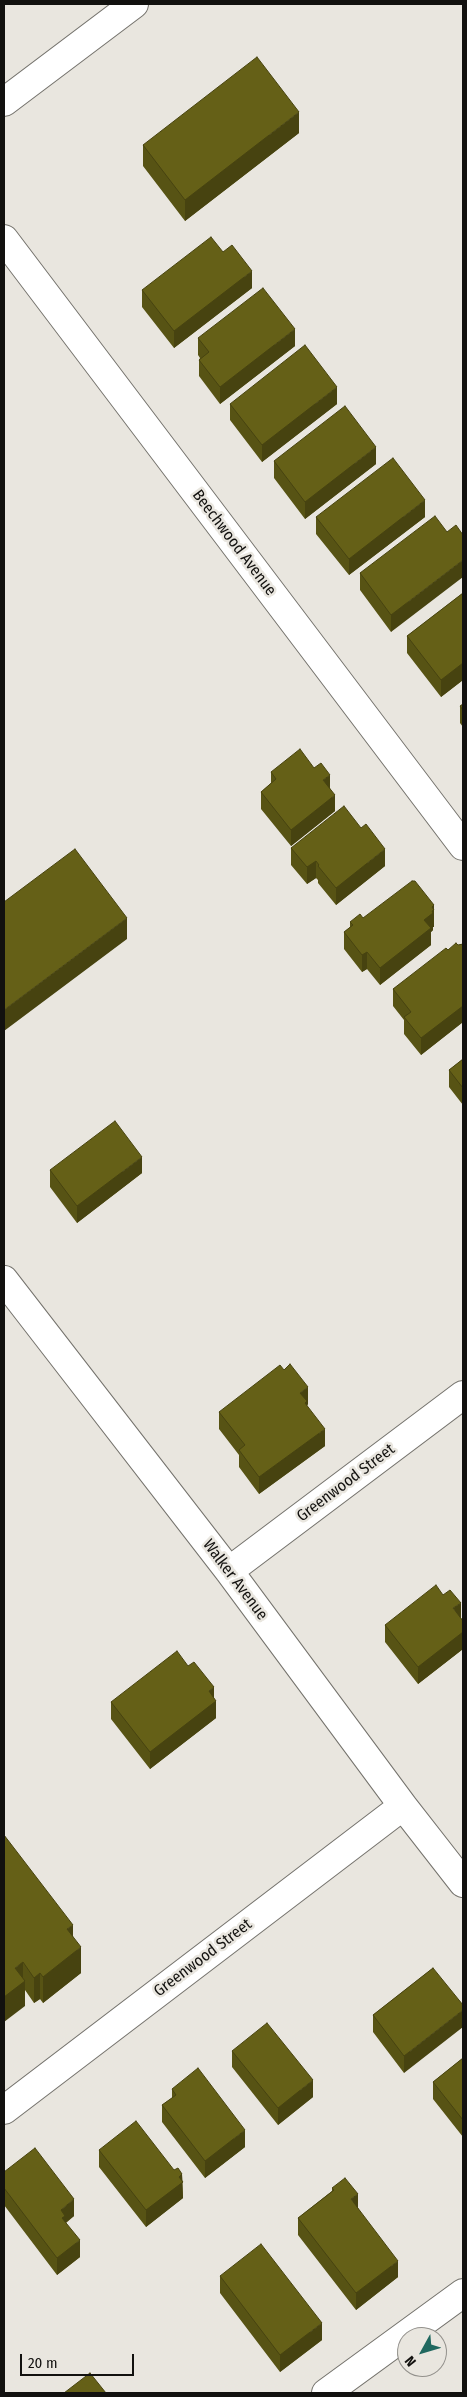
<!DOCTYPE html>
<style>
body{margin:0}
#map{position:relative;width:467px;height:2397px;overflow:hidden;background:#e9e6df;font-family:"Fira Sans Condensed",sans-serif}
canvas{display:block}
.frame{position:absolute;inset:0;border:5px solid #12110f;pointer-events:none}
.north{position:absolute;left:397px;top:2327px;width:50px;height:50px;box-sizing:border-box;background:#e9e6df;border:1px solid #93918c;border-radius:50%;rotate:231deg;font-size:14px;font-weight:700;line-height:20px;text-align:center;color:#12110f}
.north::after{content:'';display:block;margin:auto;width:18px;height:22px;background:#20685f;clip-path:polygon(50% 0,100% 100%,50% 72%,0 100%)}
.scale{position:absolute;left:20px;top:2354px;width:114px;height:22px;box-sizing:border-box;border:2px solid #12110f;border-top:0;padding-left:6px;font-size:15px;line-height:18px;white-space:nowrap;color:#12110f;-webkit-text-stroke:4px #e9e6df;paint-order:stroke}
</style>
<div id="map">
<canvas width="467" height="2397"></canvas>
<div class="frame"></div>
<div class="north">N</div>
<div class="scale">20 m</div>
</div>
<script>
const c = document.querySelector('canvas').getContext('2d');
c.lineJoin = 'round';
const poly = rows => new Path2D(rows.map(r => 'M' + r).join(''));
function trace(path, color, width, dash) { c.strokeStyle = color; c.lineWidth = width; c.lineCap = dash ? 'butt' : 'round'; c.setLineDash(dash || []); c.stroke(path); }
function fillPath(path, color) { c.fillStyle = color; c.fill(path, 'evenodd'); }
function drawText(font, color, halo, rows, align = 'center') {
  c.font = font + ' "Fira Sans Condensed",sans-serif'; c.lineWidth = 5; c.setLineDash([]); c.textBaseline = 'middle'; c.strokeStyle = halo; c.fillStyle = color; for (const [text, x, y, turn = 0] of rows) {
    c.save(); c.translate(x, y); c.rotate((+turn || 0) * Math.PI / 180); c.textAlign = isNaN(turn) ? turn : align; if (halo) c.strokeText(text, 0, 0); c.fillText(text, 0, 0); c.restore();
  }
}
const minor = poly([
 [4,239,463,846],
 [4,1280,229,1571,403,1806,463,1883],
 [229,1571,463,1395],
 [4,2110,403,1806],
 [326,2393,463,2293]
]);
const major = poly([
 [4,102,134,4]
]);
trace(minor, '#74726c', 30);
trace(major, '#74726c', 30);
trace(minor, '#fff', 28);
trace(major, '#fff', 28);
fillPath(poly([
 [299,133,185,221,143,166,143,145],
 [223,252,252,288,174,348,142,307,142,290],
 [198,338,295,346,220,404,199,376,199,360,200,358,198,355],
 [230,404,337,404,262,462,230,420],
 [274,461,376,464,305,519,274,478],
 [316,517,425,517,349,575,316,534],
 [447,532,391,632,360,590,360,573],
 [463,593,463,680,441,697,407,653,407,636],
 [463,704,463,727,460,723,460,706],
 [271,772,330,788,335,811,291,846,261,809,261,792,271,783],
 [291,848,385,866,336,905,318,883,318,880,316,878,307,884,291,865],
 [434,909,434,927,433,927,433,930,431,932,431,945,380,985,367,969,362,972,344,949,344,932,350,927,350,922,363,918],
 [463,944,463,1022,421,1055,404,1034,404,1020,393,1006,393,989,448,950,458,945],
 [463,1059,463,1105,449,1087,449,1070],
 [50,1170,142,1173,77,1223,50,1187],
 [308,1404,307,1406,325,1446,259,1494,239,1467,239,1455,219,1429,219,1412],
 [461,1618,463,1621,463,1649,418,1684,385,1642,385,1625],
 [214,1698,216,1718,150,1769,111,1719,111,1702],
 [4,1835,73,1936,81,1973,43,2003,40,1999,34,2003,25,1990,25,2006],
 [433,1968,404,2073,373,2032,373,2015],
 [232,2051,313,2097,278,2125,232,2067],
 [463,2058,463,2137,433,2099,433,2082],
 [172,2089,245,2147,205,2178,162,2122,162,2105,172,2098],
 [99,2150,174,2170,182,2174,183,2198,146,2227,99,2167],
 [4,2172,74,2216,66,2223,80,2257,57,2275,4,2205],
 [332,2188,358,2208,398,2277,356,2310,298,2235,298,2218,332,2191],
 [220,2276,322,2340,280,2372,220,2293]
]), '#575314');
fillPath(poly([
 [299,112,299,133,185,221,185,200],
 [252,271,252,288,174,348,174,331],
 [295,329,295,346,220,404,220,387],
 [337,387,337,404,262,462,262,445],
 [376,447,376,464,305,519,305,502],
 [425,500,425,517,349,575,349,559],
 [463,560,463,577,391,632,391,615],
 [463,663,463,680,441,697,441,680],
 [330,775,330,792,323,780],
 [335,795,335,811,291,846,291,830],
 [385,849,385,866,336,905,336,888],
 [316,861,316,878,307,884,307,867],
 [434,905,434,927,433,927,433,930,431,932,431,945,380,985,380,968,424,920,432,907],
 [127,918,127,939,4,1031,4,1010],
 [367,952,367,969,362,972,362,955],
 [463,1005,463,1022,421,1055,421,1038],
 [142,1157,142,1173,77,1223,77,1206],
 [308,1387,308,1404,307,1405,307,1418,300,1393],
 [325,1429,325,1446,259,1494,259,1477],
 [461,1603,461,1620,453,1608],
 [463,1632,463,1649,418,1684,418,1667],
 [214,1687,214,1702,216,1701,216,1718,150,1769,150,1752,209,1691],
 [73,1925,73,1950,67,1929],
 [81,1947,81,1973,43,2003,43,1977],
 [23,1962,23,1982,25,1981,25,2006,4,2022,4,1997,15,1968],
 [40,1973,40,1999,34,2003,34,1978],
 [463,2010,463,2027,404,2073,404,2056],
 [313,2080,313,2097,278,2125,278,2108],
 [245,2130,245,2147,205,2178,205,2161],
 [182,2174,183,2198,146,2227,146,2210],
 [358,2194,358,2210,351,2199],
 [74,2199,74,2216,65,2223,65,2232,61,2210],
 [80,2240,80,2257,57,2275,57,2258],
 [398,2261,398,2277,356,2310,356,2293],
 [322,2323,322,2340,280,2372,280,2355]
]), '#474310');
const building = poly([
 [257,57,299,112,185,200,143,145,257,57],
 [211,237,223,252,232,245,252,271,174,331,142,290,211,237],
 [263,288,295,329,220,387,199,360,209,352,198,338,263,288],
 [305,345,337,387,262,445,230,404,305,345],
 [345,406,376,447,305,502,274,461,345,406],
 [393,458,425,500,349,559,316,517,393,458],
 [435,516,447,532,456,525,463,535,463,560,391,615,360,573,435,516],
 [463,593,463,663,441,680,407,636,463,593],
 [463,704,463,710,460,706,463,704],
 [300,749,314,768,321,763,330,775,323,780,335,795,291,830,261,792,276,779,271,772,300,749],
 [344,806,361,828,366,824,385,849,336,888,318,866,319,865,316,861,307,867,291,848,344,806],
 [75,849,127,918,4,1010,4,902,75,849],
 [412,881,415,881,434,905,432,907,434,910,432,911,433,913,424,920,431,928,380,968,367,952,362,955,344,932,353,925,350,922,360,914,363,918,412,881],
 [456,943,458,945,463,944,463,1006,421,1038,404,1017,411,1012,393,989,446,948,448,950,456,943],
 [463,1059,463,1088,449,1070,463,1059],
 [115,1121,142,1157,77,1206,50,1170,115,1121],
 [290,1364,308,1387,300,1393,307,1401,305,1403,325,1429,259,1477,239,1450,245,1445,219,1412,280,1365,284,1370,290,1364],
 [436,1585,443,1595,450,1590,461,1603,453,1608,463,1621,463,1632,418,1667,385,1625,436,1585],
 [177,1651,188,1666,194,1662,214,1687,209,1691,216,1701,150,1752,111,1702,177,1651],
 [4,1835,73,1925,67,1929,81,1947,43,1977,40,1973,34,1978,23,1962,15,1968,25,1981,4,1997,4,1835],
 [433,1968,463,2005,463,2010,404,2056,373,2015,433,1968],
 [267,2023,313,2080,278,2108,232,2051,267,2023],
 [463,2058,463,2120,433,2082,463,2058],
 [198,2068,245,2130,205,2161,162,2105,176,2095,172,2089,198,2068],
 [136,2121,174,2170,178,2168,182,2174,179,2177,183,2182,146,2210,99,2150,136,2121],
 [35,2148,74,2199,61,2210,65,2216,62,2218,80,2240,57,2258,4,2188,4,2172,35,2148],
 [345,2178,358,2194,351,2199,398,2261,356,2293,298,2218,334,2190,332,2188,345,2178],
 [261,2244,322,2323,280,2355,220,2276,261,2244],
 [90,2373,106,2393,64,2393,90,2373]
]);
fillPath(building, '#656017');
trace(building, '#474310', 1);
drawText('16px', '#12110f', '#e9e6df', [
 ["Beechwood Avenue",234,543,53],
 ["Greenwood Street",346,1483,-37],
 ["Walker Avenue",235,1580,53],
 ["Greenwood Street",203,1958,-37]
]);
</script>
